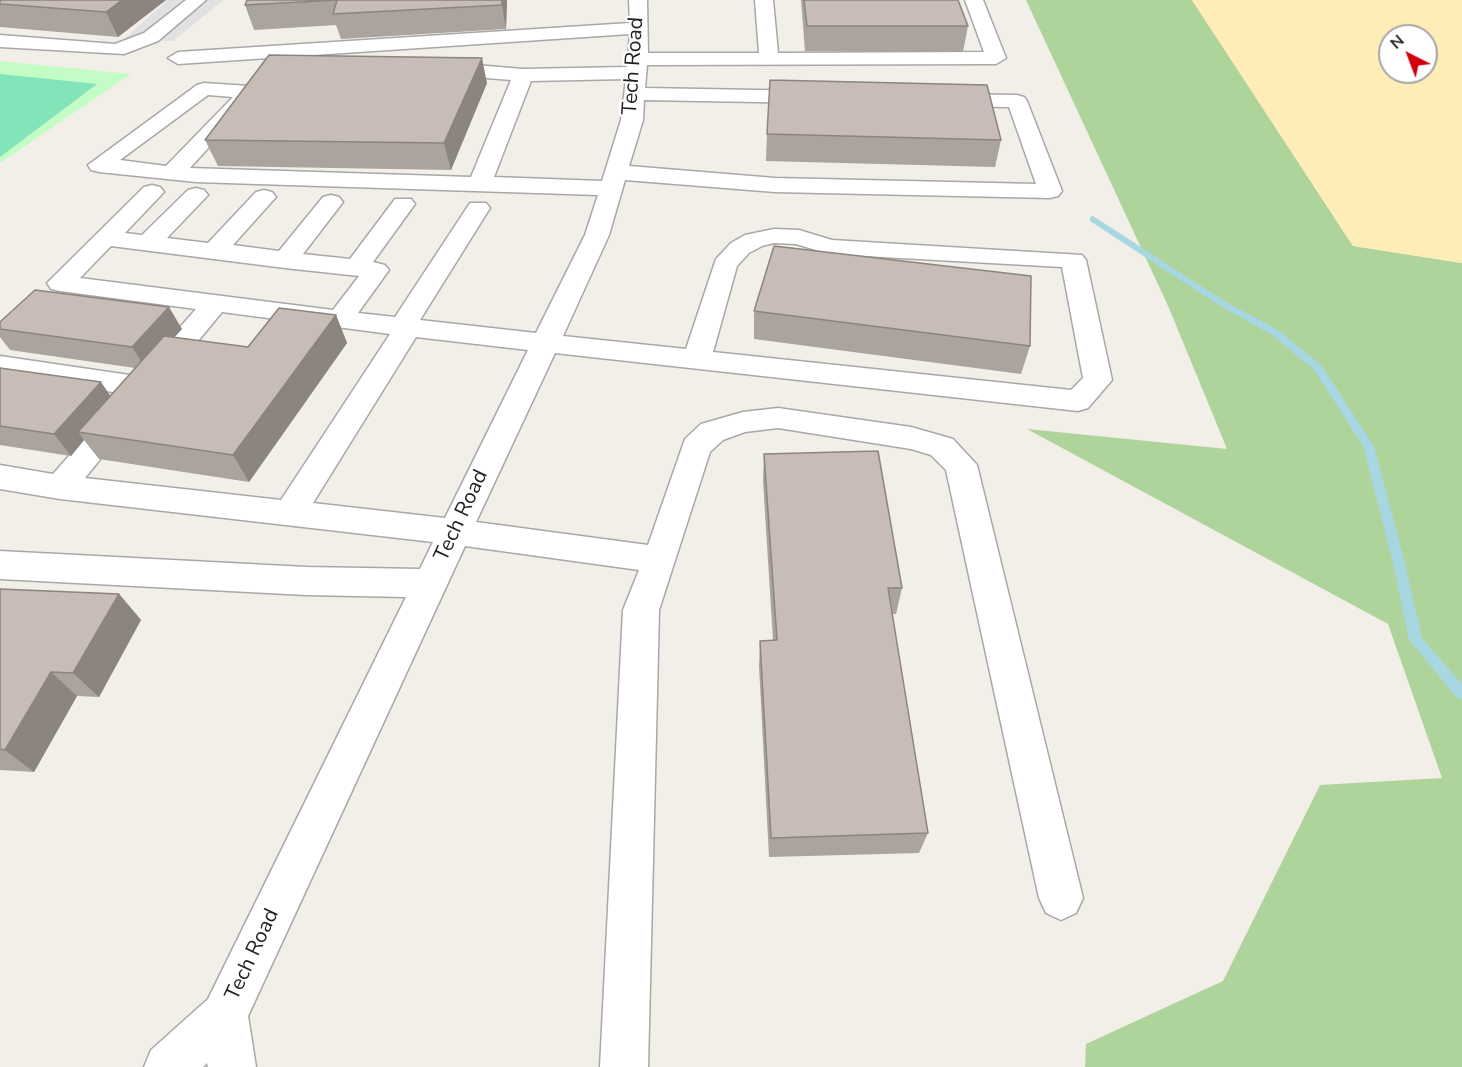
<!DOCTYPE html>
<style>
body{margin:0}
#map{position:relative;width:1462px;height:1067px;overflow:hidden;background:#f2eee8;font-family:"Nunito Sans",sans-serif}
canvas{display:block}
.north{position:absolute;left:1378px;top:24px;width:60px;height:60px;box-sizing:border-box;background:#fff;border:2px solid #a6a6a6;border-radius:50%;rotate:318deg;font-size:16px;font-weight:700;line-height:24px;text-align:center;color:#212121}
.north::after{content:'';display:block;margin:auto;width:21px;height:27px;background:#d2000b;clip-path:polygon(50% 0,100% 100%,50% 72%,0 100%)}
</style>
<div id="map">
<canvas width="1462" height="1067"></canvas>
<div class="north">N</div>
</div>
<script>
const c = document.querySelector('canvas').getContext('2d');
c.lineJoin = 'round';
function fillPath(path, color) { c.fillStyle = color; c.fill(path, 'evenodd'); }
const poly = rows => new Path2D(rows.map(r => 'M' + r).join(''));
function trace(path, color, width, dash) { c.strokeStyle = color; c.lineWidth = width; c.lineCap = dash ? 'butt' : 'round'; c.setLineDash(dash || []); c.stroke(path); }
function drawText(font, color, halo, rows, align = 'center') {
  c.font = font + ' "Nunito Sans",sans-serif'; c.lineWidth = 4.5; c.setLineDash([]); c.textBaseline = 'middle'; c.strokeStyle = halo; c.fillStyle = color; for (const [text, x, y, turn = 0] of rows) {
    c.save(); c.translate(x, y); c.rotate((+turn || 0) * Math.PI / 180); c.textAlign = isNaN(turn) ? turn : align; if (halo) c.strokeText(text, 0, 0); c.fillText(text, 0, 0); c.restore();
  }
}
fillPath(poly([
 [1026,0,1192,0,1353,246,1462,263,1462,1067,1085,1067,1086,1044,1223,981,1320,785,1442,778,1388,624,1027,429,1227,449,1169,308]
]), '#aed39b');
fillPath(poly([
 [1192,0,1462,0,1462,263,1353,246],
 [1390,36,1426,36,1426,72,1390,72]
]), '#ffedb8');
fillPath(poly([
 [0,61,131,74,0,163]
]), '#c4fcc6');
fillPath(poly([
 [0,74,97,84,0,157]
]), '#83e3b9');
fillPath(poly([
 [168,0,223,0,173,41,124,39]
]), '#e1e1e1');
fillPath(poly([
 [1093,216,1223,300,1280,331,1322,366,1374,446,1405,563,1422,638,1462,684,1462,700,1457,698,1409,640,1393,563,1363,446,1314,370,1272,335,1217,304,1090,221,1090,217,1093,216]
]), '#a7d7e1');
const minor = poly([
 [186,0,206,0,158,41,124,54,0,47,0,35,115,44,144,33,186,0],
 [629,0,647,0,648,53,759,53,755,0,773,0,778,53,984,52,965,0,983,0,1006,58,996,64,647,65,645,88,813,91,820,93,823,97,820,101,813,103,644,100,643,120,629,166,775,178,1036,184,1009,107,946,106,939,104,936,100,939,96,946,94,1017,95,1024,97,1027,101,1062,191,1058,196,1050,198,775,192,625,180,609,235,563,336,686,349,716,259,731,243,745,235,774,229,799,230,832,240,1082,255,1086,260,1112,380,1088,408,1078,411,555,353,476,522,648,545,685,439,701,424,743,412,778,408,911,427,953,439,977,465,1083,898,1076,913,1061,920,1046,913,1039,898,946,470,931,455,911,449,778,428,745,432,723,440,710,452,659,610,648,1067,600,1067,623,610,639,570,465,546,248,1016,256,1067,208,1067,207,1063,203,1067,144,1067,151,1050,208,999,406,597,306,595,0,579,0,551,306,567,420,569,433,542,60,499,0,489,0,465,53,474,110,409,120,406,130,409,135,416,85,478,281,500,390,334,222,312,165,381,156,383,158,387,154,394,144,397,0,374,0,356,143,377,141,374,145,367,196,309,60,291,51,289,47,283,144,187,152,185,160,187,164,192,125,233,142,235,188,190,196,188,204,190,208,195,167,238,208,243,256,192,264,190,272,192,276,197,233,245,279,251,323,197,331,195,339,197,343,202,303,254,350,259,395,199,411,199,415,204,373,262,385,265,389,270,358,313,395,317,470,203,486,203,490,208,420,320,536,333,585,235,598,195,196,182,99,172,91,170,88,165,197,85,204,83,249,86,256,88,259,92,190,168,471,177,511,80,439,74,432,72,429,68,432,64,439,62,523,69,627,67,630,34,178,64,168,58,178,52,630,23,629,0],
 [626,79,621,120,602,181,494,177,531,81,626,79],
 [208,95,233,97,166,166,120,160,208,95],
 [774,243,796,244,829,254,1062,267,1083,378,1071,390,713,352,737,266,749,253,762,246,774,243],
 [111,246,285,268,359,276,333,310,80,278,111,246],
 [416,337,528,350,445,518,313,503,416,337]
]);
trace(minor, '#a8a8a8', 3);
fillPath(minor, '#fff');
fillPath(poly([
 [0,0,166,0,118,37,0,27],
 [247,0,507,0,506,29,341,39,336,25,254,30,245,5],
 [801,0,958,0,968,26,963,52,805,51],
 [487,83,451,170,218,166,205,140],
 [767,134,1001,140,995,167,766,161],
 [754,311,1030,346,1021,374,754,339],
 [336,315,347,343,249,482,99,459,84,440,71,456,0,445,0,368,110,396,135,368,10,350,0,337,0,322,182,329,174,337,248,347],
 [764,454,902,588,896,614,892,614,928,833,919,853,769,857,759,666,760,641,773,640,763,481],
 [0,589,119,594,141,620,99,697,77,696,34,772,0,770]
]), '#aba39d');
fillPath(poly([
 [122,0,166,0,118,37,106,12],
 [502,0,507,0,506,29,502,5],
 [482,58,487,83,451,170,444,143],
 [169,307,182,329,146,369,132,347],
 [336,315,347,343,249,482,233,455],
 [101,382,116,404,78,432,84,440,71,456,54,434],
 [119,594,141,620,99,697,73,673],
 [51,672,77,696,34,772,5,750]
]), '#8b847f');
const building = poly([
 [0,0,122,0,106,12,0,4,0,0],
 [247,0,502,0,502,5,333,14,337,0,245,5,247,0],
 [804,0,958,0,968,26,807,26,804,0],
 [269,55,482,58,444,143,205,140,269,55],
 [770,80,987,85,1001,140,767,134,770,80],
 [774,246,1031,276,1030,346,754,311,774,246],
 [35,290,169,307,132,347,0,329,0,322,35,290],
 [279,308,336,315,233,455,78,432,164,336,248,347,279,308],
 [0,368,101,382,54,434,0,426,0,368],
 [878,451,902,588,888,588,928,833,771,838,760,641,777,640,764,454,878,451],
 [0,589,119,594,73,673,51,672,5,750,0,749,0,589]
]);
fillPath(building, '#c7bdb6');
trace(building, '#8b847f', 1.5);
drawText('21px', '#212121', '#fff', [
 ["Tech Road",634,66,-86],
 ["Tech Road",462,516,-65],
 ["Tech Road",253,955,-65]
]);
</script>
